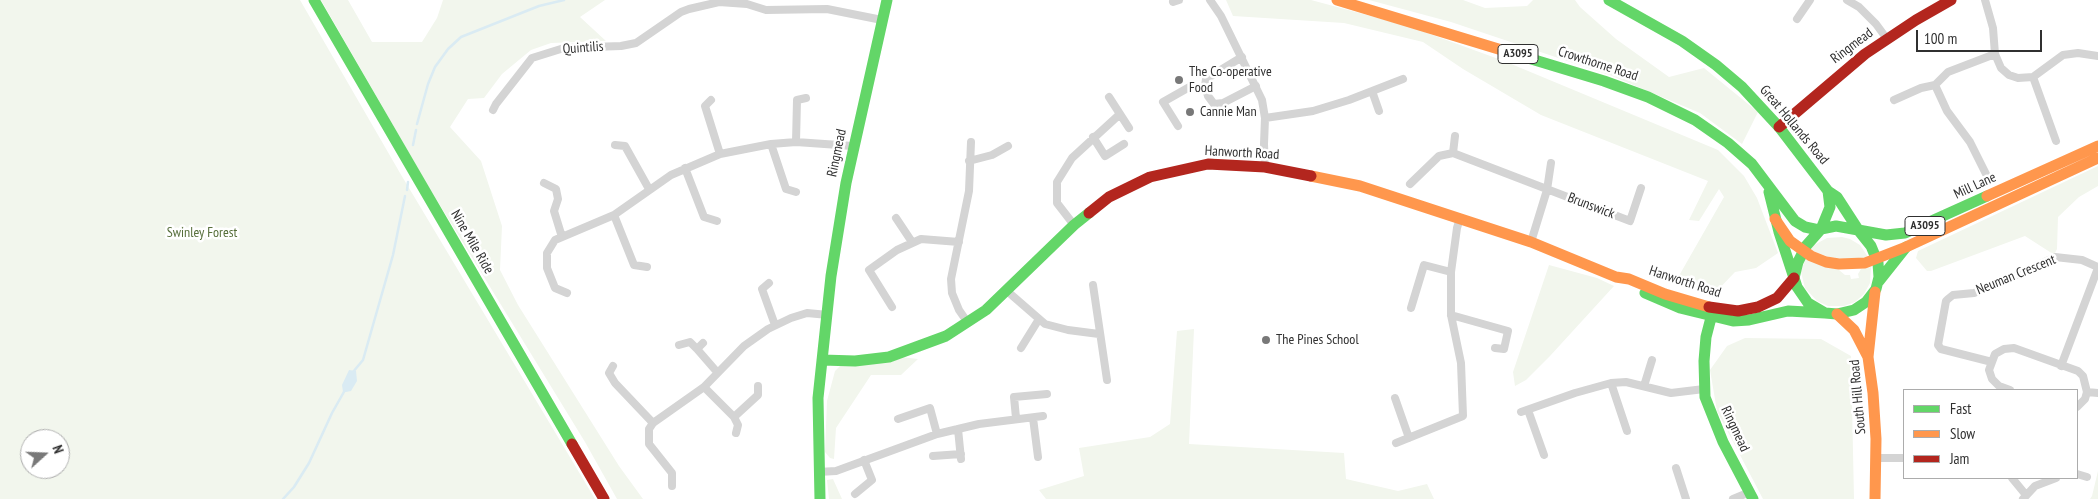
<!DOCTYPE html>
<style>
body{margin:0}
#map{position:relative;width:2098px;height:499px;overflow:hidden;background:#fff;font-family:"PT Sans Narrow",sans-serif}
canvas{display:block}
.legend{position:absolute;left:1903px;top:389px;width:175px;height:90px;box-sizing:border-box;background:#fff;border:1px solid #acacac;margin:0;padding:6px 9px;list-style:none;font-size:15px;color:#303030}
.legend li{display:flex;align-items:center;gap:10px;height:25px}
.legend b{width:25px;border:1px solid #acacac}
.north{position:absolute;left:20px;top:429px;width:50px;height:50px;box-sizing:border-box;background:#fff;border:1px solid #acacac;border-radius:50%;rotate:70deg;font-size:14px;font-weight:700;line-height:20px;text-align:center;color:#303030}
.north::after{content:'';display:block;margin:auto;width:18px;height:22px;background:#787878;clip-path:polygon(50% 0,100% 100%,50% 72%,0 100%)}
.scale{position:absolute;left:1916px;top:30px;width:126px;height:22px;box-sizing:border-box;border:2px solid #303030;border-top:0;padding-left:6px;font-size:15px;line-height:18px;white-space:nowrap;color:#303030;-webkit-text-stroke:4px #fff;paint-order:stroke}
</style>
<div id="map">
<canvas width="2098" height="499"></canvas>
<ul class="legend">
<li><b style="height:6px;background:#63d668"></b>Fast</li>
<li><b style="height:6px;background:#ff974d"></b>Slow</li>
<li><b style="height:6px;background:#b3261e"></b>Jam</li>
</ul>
<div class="north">N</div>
<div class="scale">100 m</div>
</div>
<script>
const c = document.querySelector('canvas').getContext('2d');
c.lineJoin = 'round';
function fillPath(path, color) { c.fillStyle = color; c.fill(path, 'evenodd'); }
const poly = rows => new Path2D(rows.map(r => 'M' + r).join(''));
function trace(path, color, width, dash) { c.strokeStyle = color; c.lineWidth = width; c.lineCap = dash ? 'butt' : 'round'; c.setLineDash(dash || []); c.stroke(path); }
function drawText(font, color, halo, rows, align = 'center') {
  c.font = font + ' "PT Sans Narrow",sans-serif'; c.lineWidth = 5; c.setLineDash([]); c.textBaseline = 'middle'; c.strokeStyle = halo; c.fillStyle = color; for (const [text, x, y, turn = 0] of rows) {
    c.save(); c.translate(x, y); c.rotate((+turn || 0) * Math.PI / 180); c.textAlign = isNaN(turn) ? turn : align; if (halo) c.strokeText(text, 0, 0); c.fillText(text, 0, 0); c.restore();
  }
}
fillPath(poly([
 [0,0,300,0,400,173,595,499,0,499],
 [30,439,60,439,60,469,30,469],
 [321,0,348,0,372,42,422,42,437,18,443,0,605,0,580,17,606,41,551,43,531,50,502,74,484,98,468,99,450,127,481,161,502,226,500,270,518,305,619,466,643,499,617,499,585,442,427,184],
 [1226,0,1311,0,1408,26,1504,61,1718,150,1744,176,1757,198,1778,253,1756,268,1735,272,1713,295,1695,286,1676,281,1724,197,1719,189,1699,221,1689,220,1708,181,1541,115,1463,69,1423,42,1344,23,1233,16],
 [1369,0,1463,0,1485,8,1527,6,1533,0,1575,0,1580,7,1616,39,1669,77,1704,68,1758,112,1742,144,1700,113,1612,76,1451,22],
 [2098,166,2098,186,2079,197,2058,217,2057,249,2055,253,2053,254,2025,236,1931,271,1927,271,1916,258,1918,251],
 [1842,237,1850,239,1860,245,1868,257,1849,260,1829,257,1810,250,1814,245,1827,238],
 [1805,259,1839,270,1845,275,1850,275,1851,279,1859,278,1858,274,1861,269,1871,267,1870,283,1864,294,1855,302,1844,306,1828,306,1817,301,1805,288,1801,272],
 [1549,265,1597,278,1614,286,1550,356,1526,380,1515,386,1513,372],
 [1194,329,1189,444,1344,453,1346,479,1398,491,1427,484,1434,499,1046,499,1039,490,1084,476,1079,448,1150,437,1170,424,1177,331],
 [1745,338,1821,339,1851,356,1854,499,1763,499,1717,411,1710,370,1727,346],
 [901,357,918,359,901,375,871,375,836,428,834,459,830,458,825,452,827,401,835,371,840,366],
 [2098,471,2098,499,2090,499,2092,496],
 [833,479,842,499,829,499,827,480]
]), '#f2f6ed');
fillPath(poly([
 [349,370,356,371,357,381,351,391,346,392,343,392,342,385]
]), '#daebf3');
trace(poly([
 [417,124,428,84,435,67,448,49,461,37,539,6,564,0],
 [413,145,416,130],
 [407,190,408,182],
 [353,372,363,360,393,255,405,196],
 [283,499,294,487,309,463,332,413,345,390]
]), '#daebf3', 2.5);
trace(poly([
 [1210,0,1221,16,1262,100,1265,118,1264,144,1265,167],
 [1847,0,1859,7,1876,24,1887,39],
 [1985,0,1993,28,1995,54,2001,68,2009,75,2018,78,2033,77,2063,55,2078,53,2098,56],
 [1173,2,1179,0],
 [1797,19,1810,0],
 [1242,57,1206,79,1205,86,1208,96,1214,104,1223,103,1256,86],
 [2033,77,2056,141],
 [1935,85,1947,111,1970,142,1986,174],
 [1372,91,1379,111],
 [1109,97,1129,128],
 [711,100,705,106,720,154],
 [1894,100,1921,88,1935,85,1948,72,1995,54],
 [493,110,496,104,532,58,564,48,621,46,636,43,681,12,689,9,719,2,747,4,766,10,827,9,882,20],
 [1265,118,1313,111,1349,100,1403,79],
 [1178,126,1163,102,1193,85],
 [1093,137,1105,156,1124,144],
 [796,142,797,100,806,98],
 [771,144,786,189,796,192],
 [615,145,625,146,649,189],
 [1453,153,1455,136],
 [969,161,992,155,1008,146],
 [685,168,704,217,717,221],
 [544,183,556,189,558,199,554,211,562,237],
 [1410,184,1439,156,1453,153,1630,221,1641,188],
 [614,215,634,265,647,267],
 [896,218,912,242],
 [1074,225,1057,203,1057,182,1072,158,1120,114],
 [1531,242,1547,190,1551,163],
 [769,283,762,289,775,325],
 [1093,285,1107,380],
 [1007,291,1045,324,1068,330,1099,334],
 [567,293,555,288,547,268,547,253,555,240,614,215,671,175,720,154,771,144,796,142,853,146],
 [892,307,869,270,897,250,921,239,959,242],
 [1411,308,1424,265,1451,272],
 [1451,315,1508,331,1504,349,1495,348],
 [968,323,959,310,952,293,951,279,969,191,971,142],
 [703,343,697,349,717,372],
 [679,345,690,342,697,349],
 [1021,348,1039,319],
 [1992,362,1941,349,1938,345,1946,301,1948,299,1953,295,1974,293,1993,286,2055,257,2082,260,2098,267],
 [613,366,609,373,615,383,653,423],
 [2061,366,2098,268],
 [1611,383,1627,431],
 [1644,386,1652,360],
 [704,387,734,417,738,425,736,433],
 [2010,390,1999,386,1992,379,1989,370,1995,354,2004,349,2014,348,2078,371,2083,376,2087,392,2085,399,2077,407],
 [2087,392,2098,393],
 [1395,398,1409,438],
 [1528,410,1544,455],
 [1521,412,1575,393,1611,383,1626,382,1671,393,1704,389],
 [734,417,758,395,758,386],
 [1016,418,1014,397,1047,394],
 [1033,418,1038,457],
 [898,419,930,408,937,434],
 [958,429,961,459],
 [1396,443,1463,416,1461,363,1451,315,1451,272,1457,228,1460,218],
 [933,456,961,454],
 [1876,458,1904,458],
 [1676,468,1686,499],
 [818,472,836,471,937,434,979,424,1043,416],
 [2077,474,2087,477],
 [2012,478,2026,495],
 [672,486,672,473,649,444,649,429,653,423,704,387,744,346,768,329,791,318,807,313,828,315],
 [855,494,872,480,864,460],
 [1733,499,1750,492],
 [2023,499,2035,486,2056,478]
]), '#d4d4d4', 8);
trace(poly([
 [314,0,572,444],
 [1609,0,1682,41,1716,65,1742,87,1779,127,1828,191,1837,197,1859,231],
 [1528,58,1604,81,1648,97,1695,120,1728,143,1752,164,1795,221,1805,227,1819,230],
 [1769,192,1779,232,1797,287,1808,303,1825,313,1837,314,1854,310,1866,302,1876,289,1879,277,1878,263,1871,246,1859,231],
 [1821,229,1830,207,1828,191],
 [1794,278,1798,262,1806,246,1821,229,1836,226,1886,235,1905,233,1987,196],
 [1879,281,1906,247],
 [1645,293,1680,308,1733,321,1749,320,1788,311,1825,313],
 [1713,310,1706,337,1704,361,1705,397,1723,442,1753,499],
 [822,360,855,361,889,357,946,336,986,310,1074,225,1089,213],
 [820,499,818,398,831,276,846,183,887,0]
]), '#63d668', 11);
trace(poly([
 [1337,0,1528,58],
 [1311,176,1360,186,1531,242,1616,277,1629,279,1665,294,1709,307],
 [1987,196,2098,146],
 [1775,219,1790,241,1811,256,1826,262,1839,264,1865,263,1906,247,2098,158],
 [1875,292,1868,357,1873,393,1876,439,1875,499],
 [1837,314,1854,330,1868,357]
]), '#ff974d', 11);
trace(poly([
 [1779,127,1865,54,1916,20,1951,0],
 [1089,213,1109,197,1150,177,1208,164,1265,167,1311,176],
 [1709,307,1738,311,1758,307,1777,298,1794,278],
 [572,444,604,499]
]), '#b3261e', 11);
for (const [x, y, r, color] of [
 [1179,80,5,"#787878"],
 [1190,112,5,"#787878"],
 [1266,340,5,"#787878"]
]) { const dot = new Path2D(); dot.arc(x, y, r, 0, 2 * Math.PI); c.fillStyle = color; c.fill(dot); trace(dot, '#fff', 2); }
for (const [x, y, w] of [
 [1518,54,40],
 [1925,226,40]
]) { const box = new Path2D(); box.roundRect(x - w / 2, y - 9.5, w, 19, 4); c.fillStyle = '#fff'; c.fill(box); trace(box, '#303030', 1); }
drawText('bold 12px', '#303030', null, [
 ["A3095",1518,54],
 ["A3095",1925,226]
]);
drawText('14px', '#303030', '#fff', [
 ["Ringmead",1852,46,-37],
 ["Quintilis",583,48,-4],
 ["Crowthorne Road",1598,64,18],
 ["Great Hollands Road",1794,125,50],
 ["Ringmead",837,153,-78],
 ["Hanworth Road",1242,153,3],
 ["Mill Lane",1975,186,-25],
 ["Brunswick",1591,206,21],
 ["Nine Mile Ride",472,242,60],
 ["Neuman Crescent",2016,275,-22],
 ["Hanworth Road",1685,282,18],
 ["South Hill Road",1858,397,-95],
 ["Ringmead",1735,429,65]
]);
drawText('14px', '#303030', '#fff', [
 ["The Co-operative",1189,72],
 ["Food",1189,88],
 ["Cannie Man",1200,112],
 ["The Pines School",1276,340]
], 'left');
drawText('14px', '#576f3b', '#fff', [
 ["Swinley Forest",202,233]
]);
</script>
